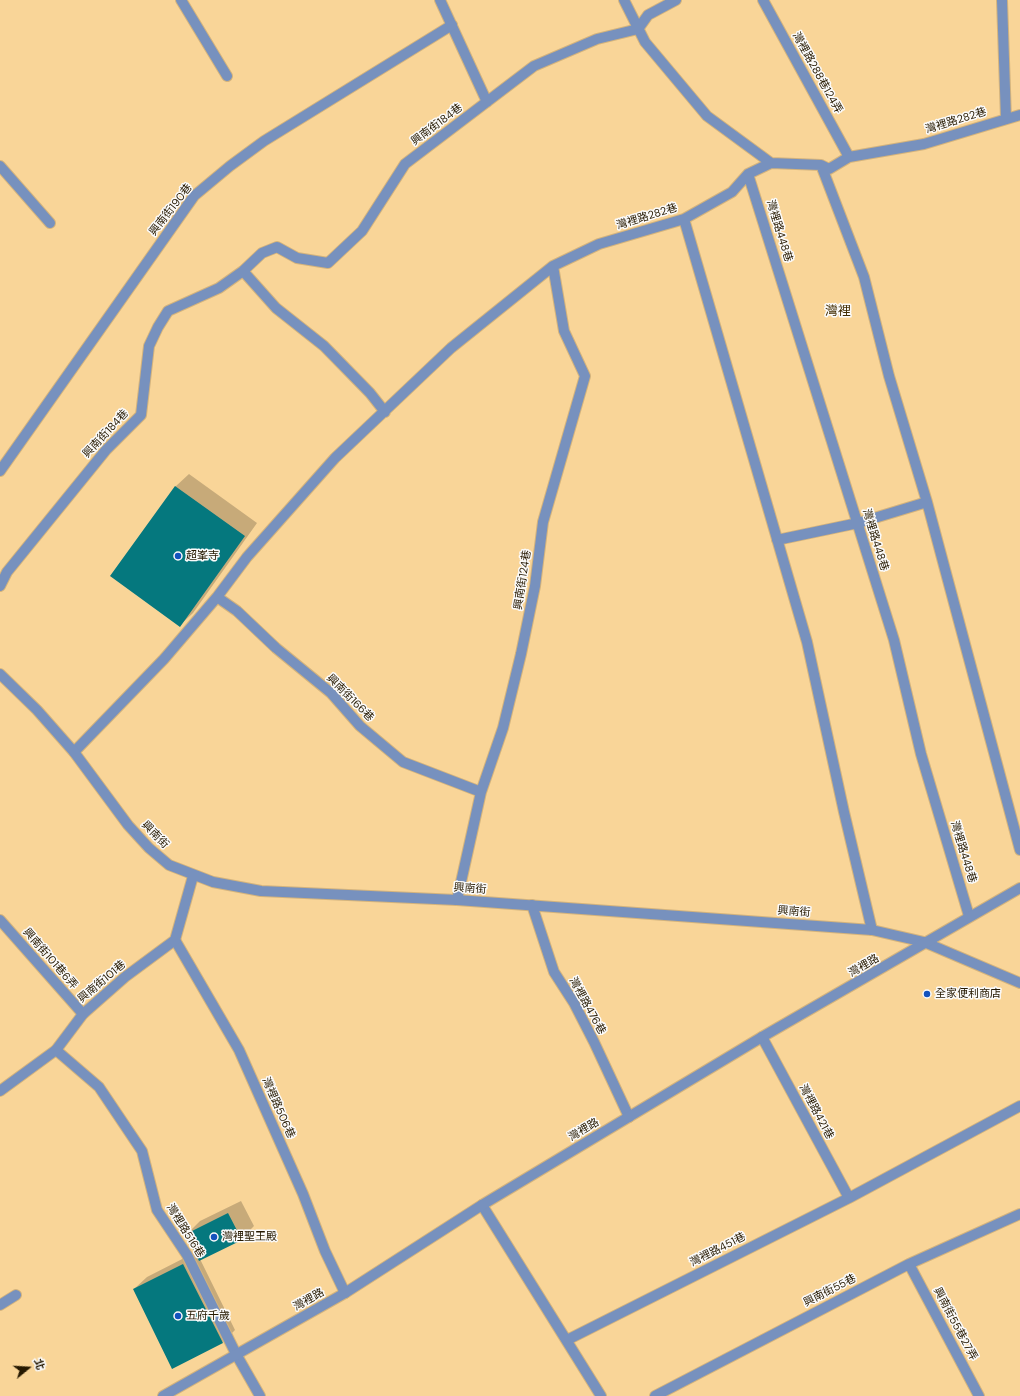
<!DOCTYPE html>
<meta charset="utf-8">
<style>
body{margin:0}
#map{position:relative;width:1020px;height:1396px;overflow:hidden;background:#f9d598;font-family:"DM Sans","Noto Sans TC",sans-serif}
canvas{display:block}
.north{position:absolute;left:8px;top:1348px;width:40px;height:40px;-webkit-text-stroke:3px #fbfbfb;paint-order:stroke;rotate:72deg;font-size:11px;font-weight:700;line-height:16px;text-align:center;color:#261901}
.north::after{content:'';display:block;margin:auto;width:14px;height:18px;background:#261901;clip-path:polygon(50% 0,100% 100%,50% 72%,0 100%)}
</style>
<div id="map">
<canvas width="1020" height="1396"></canvas>
<div class="north">北</div>
</div>
<script>
const c = document.querySelector('canvas').getContext('2d');
c.lineJoin = 'round';
function fillPath(path, color) { c.fillStyle = color; c.fill(path, 'evenodd'); }
const poly = rows => new Path2D(rows.map(r => 'M' + r).join(''));
function trace(path, color, width, dash) { c.strokeStyle = color; c.lineWidth = width; c.lineCap = dash ? 'butt' : 'round'; c.setLineDash(dash || []); c.stroke(path); }
function drawText(font, color, halo, rows, align = 'center') {
  c.font = font + ' "DM Sans","Noto Sans TC",sans-serif'; c.lineWidth = 3; c.setLineDash([]); c.textBaseline = 'middle'; c.strokeStyle = halo; c.fillStyle = color; for (const [text, x, y, turn = 0] of rows) {
    c.save(); c.translate(x, y); c.rotate((+turn || 0) * Math.PI / 180); c.textAlign = isNaN(turn) ? turn : align; if (halo) c.strokeText(text, 0, 0); c.fillText(text, 0, 0); c.restore();
  }
}
fillPath(poly([
 [189,474,257,523,193,613,180,625,112,576,176,486],
 [241,1201,254,1226,241,1239,200,1259,235,1330,223,1342,134,1289,147,1277,196,1252,187,1234,200,1221]
]), '#0003');
fillPath(poly([
 [175,486,245,536,180,627,110,576],
 [228,1213,242,1240,199,1261,186,1234],
 [183,1264,223,1343,172,1369,133,1289]
]), '#05787e');
const service = poly([
 [181,0,227,76],
 [440,0,487,102],
 [624,0,645,42,707,116,771,163],
 [763,0,849,157],
 [1002,0,1006,119],
 [821,165,864,277,889,376,927,502],
 [0,166,50,223],
 [748,174,894,640,921,754,969,916],
 [684,219,807,642,844,812,872,930],
 [243,271,276,308,324,346,370,393,385,412],
 [777,540,858,523,927,502,1020,850],
 [0,586,7,572,106,450,141,415,149,346,158,327,168,311,219,288,243,271,262,253,277,247,297,258,328,263,362,231,405,164,534,66,597,39,638,29,648,15,676,0],
 [217,597,237,611,276,648,331,693,360,726,403,762,481,792],
 [74,752,164,659,217,597,247,557,335,458,451,348,553,266,599,244,684,219,732,192,748,174,771,163,821,165,829,169,849,157,924,144,1020,115],
 [457,900,481,792,503,728,521,654,535,586,543,522,585,376,564,331,553,266],
 [532,905,554,972,574,1003,594,1042,629,1117],
 [0,920,83,1014],
 [175,940,239,1050,303,1194,325,1251,345,1293],
 [762,1037,849,1198],
 [56,1050,99,1087,142,1151,157,1210,187,1255,236,1354,260,1396],
 [482,1205,601,1396],
 [909,1264,979,1396],
 [0,1305,16,1295],
 [567,1340,849,1198,1020,1106],
 [655,1396,909,1264,1020,1214]
]);
const minor = poly([
 [0,471,194,196,230,166,264,141,452,25],
 [0,674,37,710,74,752,128,825,149,848,169,865,213,882,261,891,457,900,872,930,924,942,1020,983],
 [0,1091,56,1050,83,1014,125,977,175,940,193,876]
]);
const tertiary = poly([
 [163,1396,345,1293,482,1205,762,1037,1020,888]
]);
trace(service, '#d3b37d', 12);
trace(minor, '#d3b37d', 12);
trace(tertiary, '#d3b37d', 12);
trace(service, '#7791be', 10);
trace(minor, '#7791be', 10);
trace(tertiary, '#7791be', 10);
for (const [x, y, r, color] of [
 [178,556,4,"#1352bd"],
 [927,994,4,"#1352bd"],
 [214,1237,4,"#1352bd"],
 [178,1316,4,"#1352bd"]
]) { const dot = new Path2D(); dot.arc(x, y, r, 0, 2 * Math.PI); c.fillStyle = color; c.fill(dot); trace(dot, '#fbfbfb', 1.5); }
drawText('11px', '#261901', '#fbfbfb', [
 ["灣裡路288巷124弄",817,73,61],
 ["灣裡路282巷",956,121,-17],
 ["興南街184巷",437,125,-37],
 ["興南街190巷",171,210,-52],
 ["灣裡路282巷",647,217,-17],
 ["灣裡路448巷",779,231,73],
 ["興南街184巷",106,434,-47],
 ["灣裡路448巷",875,540,73],
 ["興南街124巷",523,580,-81],
 ["興南街166巷",350,698,45],
 ["興南街",155,835,45],
 ["灣裡路448巷",963,852,73],
 ["興南街",470,889,4],
 ["興南街",794,912,4],
 ["興南街101巷6弄",50,959,49],
 ["灣裡路",864,966,-30],
 ["興南街101巷",102,982,-40],
 ["灣裡路476巷",587,1006,61],
 ["灣裡路506巷",278,1108,66],
 ["灣裡路421巷",816,1112,62],
 ["灣裡路",584,1130,-31],
 ["灣裡路516巷",185,1231,58],
 ["灣裡路451巷",718,1250,-27],
 ["興南街55巷",830,1291,-27],
 ["灣裡路",309,1300,-29],
 ["興南街55巷27弄",955,1324,62]
]);
drawText('11px', '#261901', '#fbfbfb', [
 ["超峯寺",186,556],
 ["全家便利商店",935,994],
 ["灣裡聖王殿",222,1237],
 ["五府千歲",186,1316]
], 'left');
drawText('13px', '#412c00', '#fbfbfb', [
 ["灣裡",838,312]
]);
</script>
